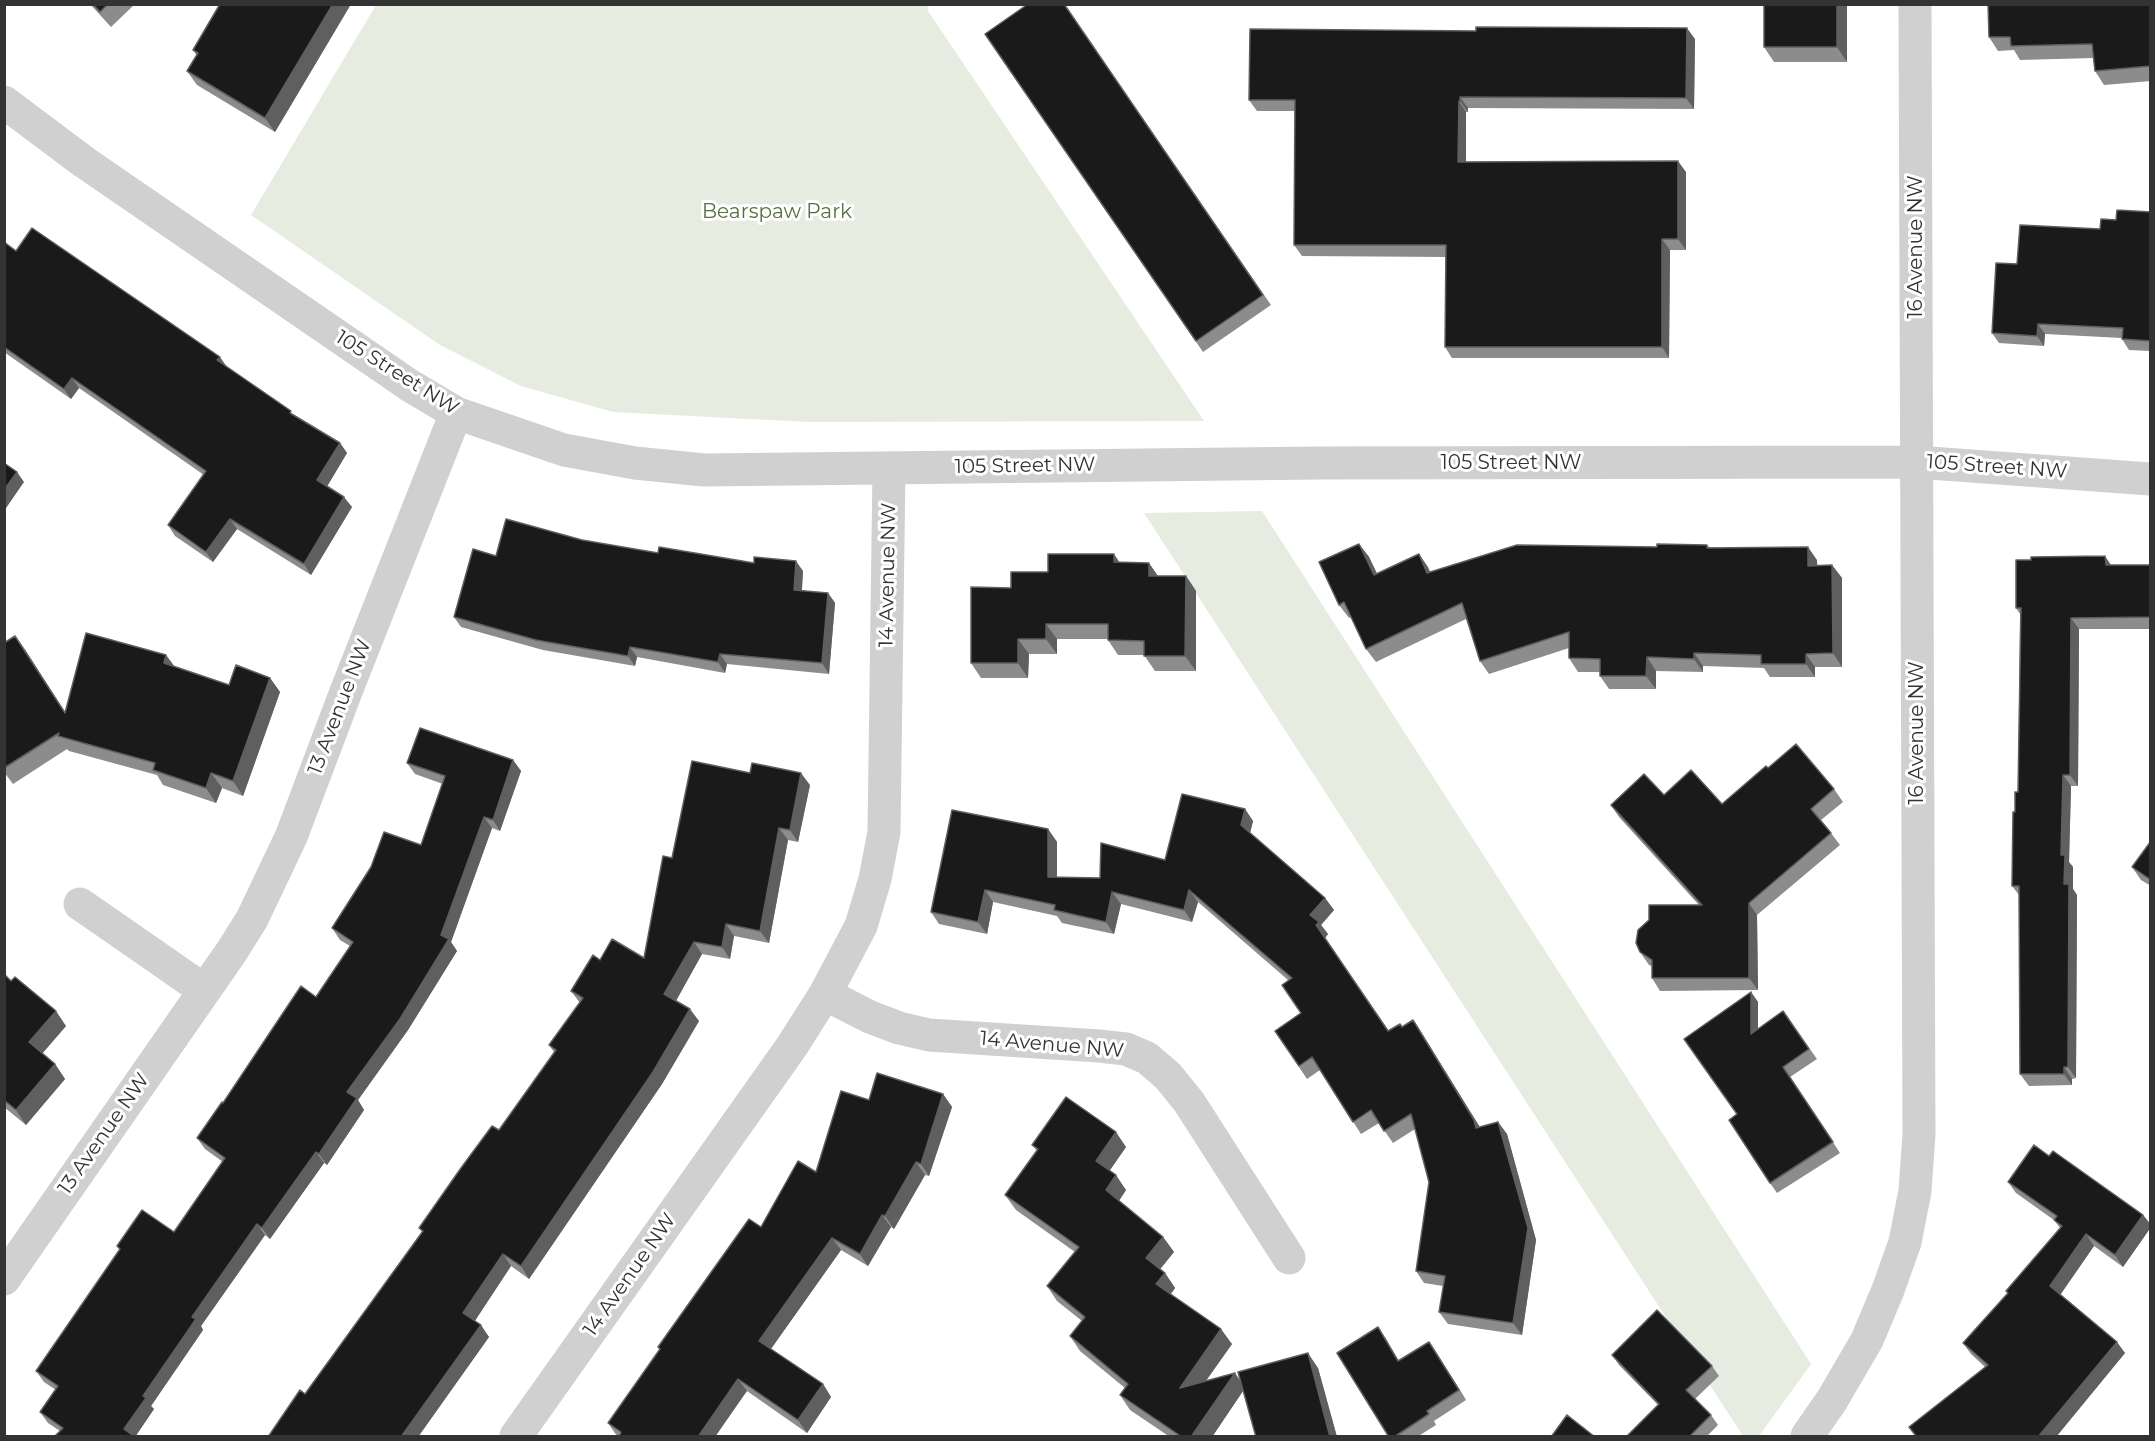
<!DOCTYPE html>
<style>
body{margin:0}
#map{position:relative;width:2155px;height:1441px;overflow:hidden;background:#fff;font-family:Montserrat,sans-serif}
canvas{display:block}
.frame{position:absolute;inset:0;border:6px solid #333;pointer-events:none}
</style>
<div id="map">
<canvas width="2155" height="1441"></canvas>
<div class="frame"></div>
</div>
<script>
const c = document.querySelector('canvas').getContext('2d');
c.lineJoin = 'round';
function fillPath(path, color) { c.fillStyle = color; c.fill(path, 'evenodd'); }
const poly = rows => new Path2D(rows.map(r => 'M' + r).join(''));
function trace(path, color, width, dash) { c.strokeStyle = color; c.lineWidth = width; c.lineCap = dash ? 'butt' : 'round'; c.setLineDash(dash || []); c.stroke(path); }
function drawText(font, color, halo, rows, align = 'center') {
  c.font = font + ' Montserrat,sans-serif'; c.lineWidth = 6; c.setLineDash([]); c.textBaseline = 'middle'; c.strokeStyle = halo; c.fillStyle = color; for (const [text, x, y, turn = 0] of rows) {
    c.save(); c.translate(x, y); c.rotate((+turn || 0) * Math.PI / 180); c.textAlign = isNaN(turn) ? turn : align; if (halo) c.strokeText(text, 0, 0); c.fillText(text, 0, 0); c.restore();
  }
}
fillPath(poly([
 [376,5,928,5,928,11,1204,421,809,422,613,412,521,386,440,345,251,215],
 [1262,511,1811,1364,1759,1436,1743,1436,1144,513]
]), '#e6ecdf');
trace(poly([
 [4,102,84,162,409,385,456,413,564,450,635,463,704,470,1320,463,1916,462,2150,479],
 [80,904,204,990],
 [825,994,870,1017,899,1028,929,1035,1099,1046,1126,1049,1147,1058,1168,1076,1189,1102,1289,1258],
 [4,1279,232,951,252,919,291,837,347,689,456,413],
 [516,1436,792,1046,825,994,861,926,875,879,884,832,889,468],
 [1807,1436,1832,1400,1867,1340,1888,1290,1905,1242,1915,1191,1919,1134,1915,4]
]), '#d0d0d0', 33);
fillPath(poly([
 [90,4,135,4,111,27],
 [220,4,351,4,275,132,197,85,187,71,197,56,193,50],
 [1064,4,1271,305,1203,352,985,34],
 [1764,4,1847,4,1847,62,1774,62,1764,47],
 [2151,4,2151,81,2104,85,2095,71,2093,58,2020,60,2014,50,1998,51,1989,37],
 [1695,39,1694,109,1468,108,1468,112,1466,112,1466,162,1686,172,1686,250,1670,250,1669,358,1452,358,1445,347,1446,257,1302,256,1294,245,1295,111,1257,111,1249,100],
 [2151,212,2151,351,2129,350,2122,339,2122,338,2045,334,2044,346,1999,343,1992,333,2017,264,2100,229,2116,220],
 [4,242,16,251,226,366,295,416,340,443,347,453,327,486,352,507,311,575,237,529,213,562,175,536,168,525,204,475,79,388,71,399,4,352],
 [582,540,658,553,803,571,802,591,828,593,835,603,829,674,727,664,725,673,637,657,635,666,543,650,461,627,454,617,496,556],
 [1359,544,1369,557,1377,574,1419,554,1430,572,1657,547,1707,545,1709,547,1817,560,1817,565,1832,565,1842,578,1842,667,1815,667,1815,677,1770,677,1764,668,1703,666,1703,672,1656,671,1656,689,1609,689,1600,676,1600,672,1578,672,1569,658,1569,648,1489,674,1480,661,1466,619,1376,662,1366,649,1351,617,1349,618,1339,605],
 [1119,562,1149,563,1158,576,1186,576,1196,591,1196,671,1155,671,1144,655,1118,655,1108,640,1108,639,1057,639,1057,654,1029,654,1028,678,981,678,971,663,1011,588,1048,572],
 [2111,565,2151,565,2151,629,2079,629,2078,786,2071,786,2069,862,2073,867,2073,889,2077,895,2076,1078,2072,1079,2072,1085,2029,1086,2020,1074,2019,895,2012,886,2015,812,2018,792,2020,614,2016,608],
 [15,636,65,712,166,655,174,666,229,685,270,678,280,692,243,796,222,788,216,803,163,785,157,775,69,751,67,749,13,784,4,772,4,643],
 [513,760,521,771,500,831,492,828,451,942,457,951,408,1030,358,1100,364,1110,327,1165,324,1163,270,1239,265,1235,201,1326,203,1330,151,1406,154,1409,135,1437,60,1431,48,1423,40,1412,56,1390,44,1382,36,1371,120,1250,117,1246,174,1232,223,1162,205,1149,197,1138,223,1103,316,997,350,946,340,940,332,928,421,845,443,784,415,774,407,763],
 [1768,768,1834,789,1843,802,1821,820,1831,833,1840,845,1757,915,1758,990,1660,991,1652,978,1652,966,1649,965,1640,952,1699,905,1619,817,1611,805,1664,795,1722,804],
 [810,785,798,842,788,840,769,943,734,936,730,959,702,954,676,1001,699,1021,662,1084,529,1279,511,1266,475,1321,489,1337,418,1437,268,1437,305,1394,422,1232,419,1228,499,1130,554,1052,549,1045,580,1003,571,991,600,960,644,958,672,858],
 [1245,809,1253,821,1250,833,1325,898,1334,910,1321,925,1328,934,1325,938,1389,1031,1402,1027,1413,1020,1421,1032,1479,1127,1498,1122,1507,1134,1536,1240,1522,1335,1448,1324,1439,1312,1443,1286,1424,1283,1416,1271,1429,1182,1415,1129,1393,1143,1379,1123,1361,1134,1320,1070,1307,1079,1275,1031,1301,1013,1288,980,1198,902,1192,922,1121,904,1114,934,1062,923,1057,916,993,902,987,934,939,924,931,912,1048,829,1057,842,1057,877,1100,878,1165,860],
 [2151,841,2151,886,2141,880,2132,867],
 [4,974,11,981,66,1026,42,1054,55,1064,65,1079,26,1125,4,1107],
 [1751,992,1758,1002,1758,1029,1783,1011,1817,1059,1790,1077,1840,1153,1777,1193,1770,1183,1737,1114],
 [943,1094,952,1107,929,1176,925,1175,894,1229,891,1227,868,1266,841,1250,771,1349,823,1384,831,1397,807,1433,747,1391,618,1437,617,1436,608,1423,660,1350,658,1347,761,1227,816,1172,869,1100],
 [1032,1145,1126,1147,1109,1171,1126,1190,1119,1201,1163,1237,1174,1252,1160,1269,1165,1273,1175,1288,1171,1294,1232,1344,1206,1381,1235,1373,1240,1381,1318,1368,1337,1437,1256,1437,1243,1391,1212,1437,1170,1437,1130,1410,1120,1395,1125,1388,1080,1351,1070,1336,1082,1321,1057,1301,1047,1286,1075,1252,1016,1210,1005,1195,1037,1151],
 [2049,1156,2143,1215,2151,1225,2151,1227,2123,1267,2094,1246,2060,1295,2125,1353,2056,1437,1916,1437,1909,1427,1985,1367,1971,1354,1963,1343,2008,1293,2006,1291,2060,1228,2054,1220,2016,1193,2008,1182],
 [1385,1337,1399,1361,1429,1342,1466,1400,1434,1421,1436,1425,1417,1437,1389,1437],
 [1612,1355,1712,1366,1719,1376,1695,1399,1711,1415,1718,1425,1706,1437,1626,1437,1658,1405,1619,1365]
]), '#8c8c8c');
fillPath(poly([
 [333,4,351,4,275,132,265,118],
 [1837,4,1847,4,1847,62,1837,47],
 [1687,28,1695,39,1694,109,1686,98],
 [1460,97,1468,108,1468,112,1460,101],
 [1459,101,1466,112,1466,173,1458,162],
 [1678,161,1686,172,1686,250,1678,239],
 [1662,239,1670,250,1669,358,1662,347],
 [2038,324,2045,334,2044,346,2037,336],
 [220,357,227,367,217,360],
 [72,378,79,388,71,399,64,389],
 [340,443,347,453,325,490,317,480],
 [17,472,24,482,4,511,4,490],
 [344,497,352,507,311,575,304,564],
 [230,519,237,529,213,562,206,552],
 [1359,544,1369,557,1384,588,1374,575],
 [1808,547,1817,560,1818,579,1808,566],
 [1114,554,1124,569,1114,562],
 [1419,554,1428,567,1436,586,1427,573],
 [2105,556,2113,568,2106,565],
 [796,561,803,571,801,600,794,590],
 [1149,563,1159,578,1149,576],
 [1832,565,1842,578,1842,667,1833,653],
 [1186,576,1196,591,1196,671,1185,656],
 [828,593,835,603,829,674,822,663],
 [2071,618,2079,629,2078,786,2070,775],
 [1046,624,1057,639,1057,654,1046,639],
 [15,636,26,651,75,728,65,713],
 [1018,639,1029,654,1028,678,1018,663],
 [630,647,637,657,635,666,628,656],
 [1694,653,1703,666,1703,672,1694,659],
 [720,654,727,664,725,673,718,662],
 [1806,654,1815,667,1815,677,1806,664],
 [166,655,177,670,164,663],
 [1647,657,1656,671,1656,689,1646,676],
 [270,678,280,692,243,796,233,781],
 [513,760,521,771,500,831,493,820],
 [211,773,222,788,216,803,206,788],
 [801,773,810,785,798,842,790,830],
 [2063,775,2071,786,2069,862,2073,867,2073,889,2077,895,2076,1078,2068,1067,2061,855],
 [1245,809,1253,821,1249,837,1241,825],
 [484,817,492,828,451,942,457,951,408,1030,358,1100,364,1110,327,1165,319,1154,347,1092,441,935],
 [779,828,788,840,769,943,760,931],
 [1048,829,1057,842,1057,889,1048,877],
 [985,890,993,902,987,934,978,922],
 [1189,890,1198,902,1192,922,1184,910],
 [1112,892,1121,904,1114,934,1106,922],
 [1325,898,1334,910,1321,925,1328,934,1325,938,1316,925,1310,915],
 [1749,903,1757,915,1758,990,1749,978],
 [726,924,734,936,730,959,722,947],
 [694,942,702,954,673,1006,664,994],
 [1751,992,1758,1002,1758,1044,1751,1034],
 [690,1009,699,1021,662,1084,529,1279,521,1266],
 [56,1011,66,1026,39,1057,29,1042],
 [1413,1020,1421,1032,1483,1132,1476,1128],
 [55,1064,65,1079,26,1125,16,1110],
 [2064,1067,2072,1079,2072,1085,2064,1074],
 [943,1094,952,1107,929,1176,921,1164],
 [1498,1122,1507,1134,1536,1240,1522,1335,1513,1323],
 [1116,1132,1126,1147,1106,1176,1096,1161],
 [316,1152,324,1163,270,1239,262,1228],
 [916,1162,925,1175,894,1229,885,1216],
 [1116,1175,1126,1190,1116,1205,1106,1190],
 [882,1215,891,1227,868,1266,860,1254],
 [2143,1215,2151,1225,2151,1227,2123,1267,2115,1255],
 [257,1224,265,1235,201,1326,203,1330,151,1406,154,1409,135,1437,124,1429,143,1396,192,1317],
 [2086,1234,2094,1246,2058,1298,2050,1286],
 [1163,1237,1174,1252,1157,1273,1146,1258],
 [832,1238,841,1250,768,1353,759,1341],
 [503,1254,511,1266,472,1325,463,1313],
 [1165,1273,1175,1288,1167,1299,1156,1284],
 [481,1325,489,1337,418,1437,401,1437],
 [1221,1329,1232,1344,1190,1403,1180,1388],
 [1429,1342,1436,1352,1466,1400,1459,1390],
 [2117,1342,2125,1353,2056,1437,2038,1437],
 [1308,1353,1318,1368,1337,1437,1330,1437],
 [1235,1373,1245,1388,1212,1437,1191,1437],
 [738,1379,747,1391,715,1437,698,1437],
 [823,1384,831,1397,807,1433,798,1420]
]), '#5f5f5f');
const building = poly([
 [93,4,108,4,100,12,93,4],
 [220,4,333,4,265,118,187,71,198,53,193,50,220,4],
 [1028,4,1064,4,1263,295,1196,341,985,34,1028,4],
 [1764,4,1837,4,1837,47,1764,47,1764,4],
 [1988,4,2151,4,2151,66,2095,71,2092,44,2011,46,2010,37,1989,37,1988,4],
 [1476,27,1687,28,1686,98,1460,97,1460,101,1459,101,1458,162,1678,161,1678,239,1662,239,1662,347,1445,347,1446,245,1294,245,1295,100,1249,100,1250,29,1476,31,1476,27],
 [2117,210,2151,212,2151,341,2122,339,2123,328,2038,324,2037,336,1992,333,1996,263,2017,264,2020,225,2100,229,2101,219,2116,220,2117,210],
 [32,228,220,357,217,360,291,411,290,413,340,443,317,480,344,497,304,564,230,519,206,552,168,525,206,471,72,378,64,389,4,347,4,242,16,251,32,228],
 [4,463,17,472,4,490,4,463],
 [506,519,582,540,658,553,659,547,754,563,754,557,796,561,794,590,828,593,822,663,720,654,718,662,630,647,628,656,536,640,454,617,473,549,496,556,506,519],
 [1359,544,1374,575,1419,554,1427,573,1517,545,1657,547,1657,544,1707,545,1707,548,1808,547,1808,566,1832,565,1833,653,1806,654,1806,664,1761,664,1761,655,1694,653,1694,659,1647,657,1646,676,1600,676,1600,659,1569,658,1569,632,1480,661,1462,603,1366,649,1344,602,1339,605,1319,562,1359,544],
 [1048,554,1114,554,1114,562,1149,563,1149,576,1186,576,1185,656,1144,656,1144,641,1108,640,1108,624,1046,624,1046,639,1018,639,1018,663,971,663,971,587,1011,588,1011,572,1048,572,1048,554],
 [2105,556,2106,565,2151,565,2151,617,2071,618,2070,775,2063,775,2061,855,2065,855,2064,884,2069,884,2068,1067,2064,1067,2064,1074,2020,1074,2019,886,2012,886,2013,812,2015,812,2015,792,2018,792,2021,608,2016,608,2016,560,2031,560,2031,557,2105,556],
 [86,633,166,655,164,663,229,685,236,665,270,678,233,781,211,773,206,788,153,770,155,763,58,736,59,733,4,768,4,643,15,636,65,713,86,633],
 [420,728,513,760,493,820,484,817,441,935,449,939,400,1019,347,1092,357,1098,319,1154,316,1152,262,1228,257,1224,192,1317,196,1319,143,1396,146,1398,124,1429,135,1437,54,1437,63,1428,40,1412,58,1386,36,1371,120,1249,117,1246,142,1210,174,1232,225,1158,197,1138,222,1102,223,1103,301,986,316,997,353,942,332,928,371,867,384,832,421,845,445,776,407,763,420,728],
 [1796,744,1834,789,1811,809,1831,833,1749,903,1749,978,1652,978,1652,960,1640,952,1636,943,1638,930,1649,920,1649,905,1702,905,1611,805,1644,774,1664,795,1691,770,1722,804,1766,766,1768,768,1796,744],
 [692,761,750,773,752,763,801,773,790,830,779,828,760,931,726,924,722,947,694,942,664,994,690,1009,653,1072,521,1266,503,1254,463,1313,481,1325,401,1437,268,1437,300,1390,305,1394,423,1231,419,1228,461,1168,492,1126,499,1130,556,1050,549,1045,583,998,571,991,593,955,600,960,612,939,644,958,663,856,672,858,692,761],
 [1182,794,1245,809,1241,825,1325,898,1310,915,1319,922,1316,925,1388,1031,1400,1024,1402,1027,1413,1020,1474,1120,1476,1128,1498,1122,1528,1228,1513,1323,1439,1312,1445,1276,1416,1271,1429,1182,1411,1114,1384,1131,1371,1110,1353,1122,1312,1057,1299,1066,1275,1031,1301,1013,1282,985,1292,978,1189,890,1184,910,1112,892,1106,922,1054,910,1055,905,985,890,978,922,931,912,952,810,1048,829,1048,877,1100,878,1101,843,1165,860,1182,794],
 [2151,841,2151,880,2132,867,2151,841],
 [4,974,11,981,15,977,56,1011,29,1042,55,1064,16,1110,4,1100,4,974],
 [1751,992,1751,1034,1783,1011,1809,1049,1783,1067,1833,1142,1770,1183,1729,1120,1737,1114,1684,1039,1751,992],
 [877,1073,943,1094,921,1164,916,1162,885,1216,882,1215,860,1254,832,1238,759,1341,823,1384,798,1420,738,1379,698,1437,619,1437,621,1432,608,1423,660,1349,658,1347,749,1219,761,1227,798,1161,816,1172,841,1091,869,1100,877,1073],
 [1066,1097,1116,1132,1096,1161,1116,1175,1106,1190,1163,1237,1146,1258,1165,1273,1156,1284,1221,1329,1180,1388,1235,1373,1191,1437,1182,1437,1120,1395,1128,1384,1070,1336,1085,1317,1047,1286,1079,1247,1005,1195,1038,1149,1032,1145,1066,1097],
 [2034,1145,2049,1156,2053,1151,2143,1215,2115,1255,2086,1234,2050,1286,2117,1342,2038,1437,1917,1437,1909,1427,1988,1365,1963,1343,2008,1293,2006,1291,2062,1226,2054,1220,2057,1216,2008,1182,2034,1145],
 [1657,1310,1712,1366,1686,1390,1711,1415,1689,1437,1626,1437,1659,1404,1612,1355,1657,1310],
 [1378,1327,1398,1361,1429,1342,1459,1390,1427,1411,1429,1414,1394,1437,1389,1437,1337,1353,1378,1327],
 [1308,1353,1330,1437,1256,1437,1238,1372,1308,1353],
 [1567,1415,1595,1437,1551,1437,1567,1415]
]);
fillPath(building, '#1a1a1a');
trace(building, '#5f5f5f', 1.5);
drawText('20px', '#56703f', '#fff', [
 ["Bearspaw Park",777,212]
]);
drawText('20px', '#333', '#fff', [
 ["16 Avenue NW",1916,247,-90],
 ["105 Street NW",397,373,32],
 ["105 Street NW",1511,463],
 ["105 Street NW",1025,466,-1],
 ["105 Street NW",1997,467,4],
 ["14 Avenue NW",888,575,-89],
 ["13 Avenue NW",340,707,-69],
 ["16 Avenue NW",1917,733,-90],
 ["14 Avenue NW",1052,1045,5],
 ["13 Avenue NW",104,1134,-55],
 ["14 Avenue NW",630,1275,-55]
]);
</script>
